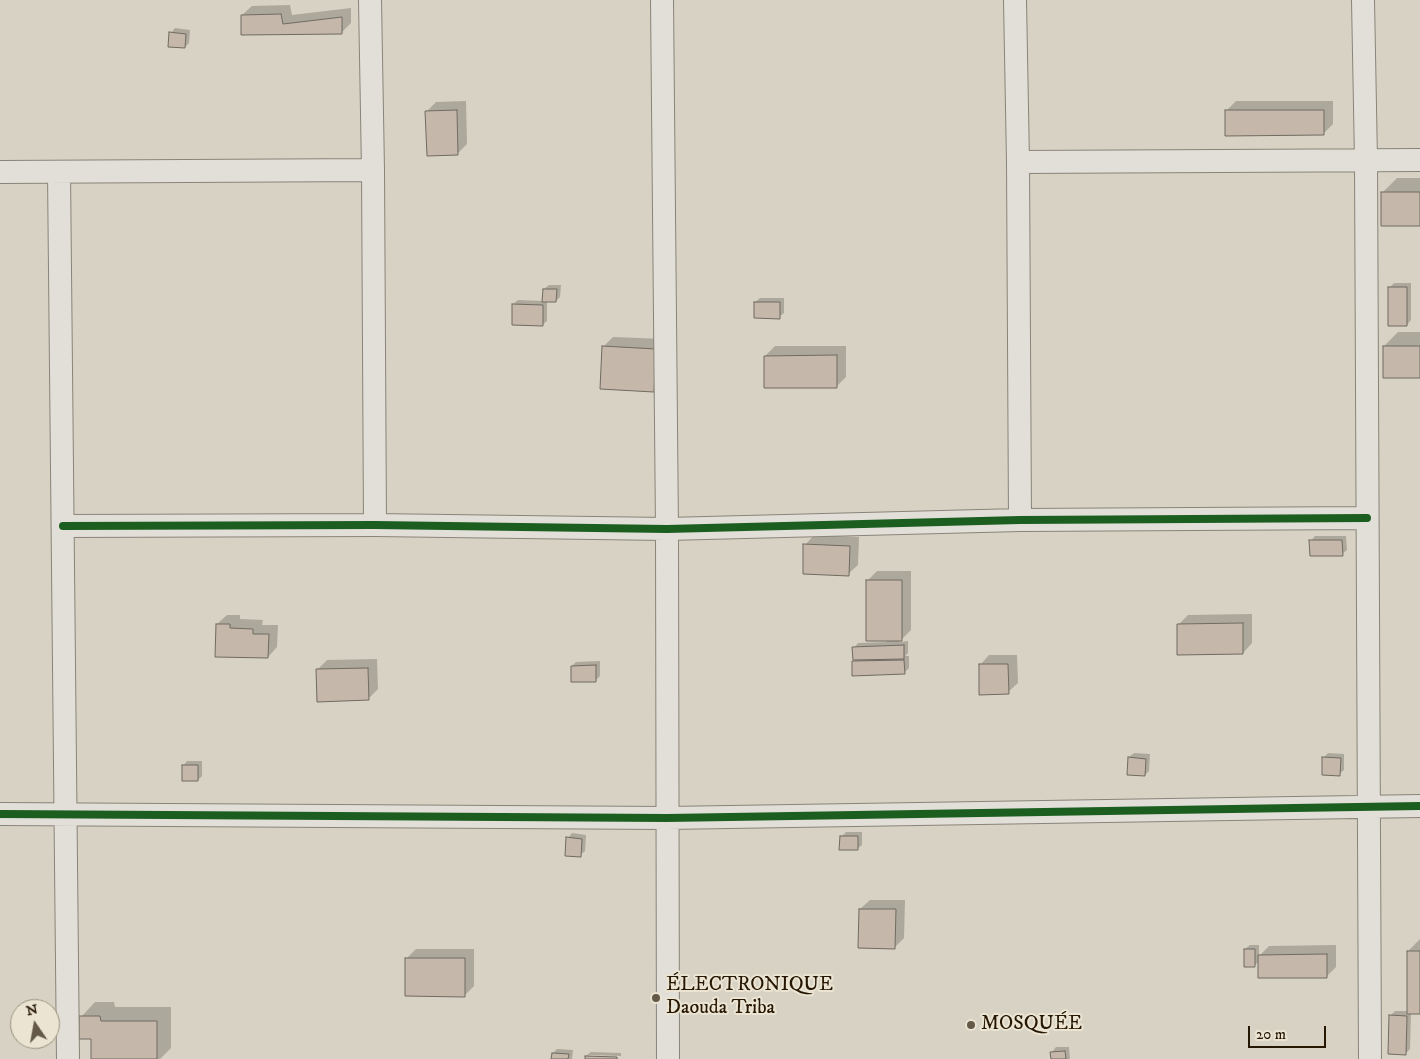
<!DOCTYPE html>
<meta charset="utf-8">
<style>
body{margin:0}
#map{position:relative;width:1420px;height:1059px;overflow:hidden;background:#d8d2c4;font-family:"IM FELL DW Pica",serif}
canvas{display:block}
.north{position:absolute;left:10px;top:999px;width:50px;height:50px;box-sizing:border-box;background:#ebe4d3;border:1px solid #9c9280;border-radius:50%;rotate:348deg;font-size:14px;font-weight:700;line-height:20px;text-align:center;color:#261703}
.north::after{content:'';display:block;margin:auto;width:18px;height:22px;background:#645847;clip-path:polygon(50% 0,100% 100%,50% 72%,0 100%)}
.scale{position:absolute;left:1248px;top:1026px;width:78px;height:22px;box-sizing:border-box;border:2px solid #261703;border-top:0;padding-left:6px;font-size:15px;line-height:18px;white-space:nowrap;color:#261703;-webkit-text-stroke:4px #ebe4d3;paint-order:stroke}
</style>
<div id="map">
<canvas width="1420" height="1059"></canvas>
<div class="north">N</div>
<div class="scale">20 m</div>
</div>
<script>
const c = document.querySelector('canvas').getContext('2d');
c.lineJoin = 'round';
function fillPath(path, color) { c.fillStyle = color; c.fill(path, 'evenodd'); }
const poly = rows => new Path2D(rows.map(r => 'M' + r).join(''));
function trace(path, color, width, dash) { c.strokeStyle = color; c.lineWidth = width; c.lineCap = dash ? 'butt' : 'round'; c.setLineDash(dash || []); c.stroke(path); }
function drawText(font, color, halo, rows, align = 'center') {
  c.font = font + ' "IM FELL DW Pica",serif'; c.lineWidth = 4; c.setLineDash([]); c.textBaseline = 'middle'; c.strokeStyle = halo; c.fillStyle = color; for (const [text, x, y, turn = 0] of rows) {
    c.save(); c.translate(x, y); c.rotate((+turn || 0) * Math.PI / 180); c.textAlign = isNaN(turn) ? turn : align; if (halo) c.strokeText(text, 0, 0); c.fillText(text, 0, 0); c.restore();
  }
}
fillPath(poly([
 [290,5,292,15,351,8,351,23,341,33,243,34,242,15,252,6],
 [175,28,190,30,189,43,185,47,171,33],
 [466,101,467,144,457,154,427,111,436,102],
 [1236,101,1333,101,1333,124,1323,134,1226,111],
 [1397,178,1420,178,1420,225,1383,192],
 [1394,283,1411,283,1411,320,1407,325,1390,287],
 [549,285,561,285,560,297,556,301,547,301,547,321,542,325,513,304,518,300,544,301,544,289],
 [760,298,784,298,784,313,779,317,755,302],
 [1398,332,1420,332,1420,377,1384,346],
 [613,337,665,339,663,381,653,391,603,347],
 [775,346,846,346,846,377,837,386,765,356],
 [814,535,859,537,858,565,848,574,805,545],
 [1315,536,1346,536,1347,550,1342,554,1311,541],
 [877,571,911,571,911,630,899,642,908,641,908,653,905,656,909,656,909,668,904,673,853,662,856,659,854,648,858,643,887,642,868,580],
 [1252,614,1252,643,1243,653,1178,625,1188,615],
 [227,615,240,615,240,619,263,620,262,625,278,625,277,647,268,657,217,624],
 [989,655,1017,655,1018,683,1008,692,980,665],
 [377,659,378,689,368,699,317,670,327,660],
 [600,661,600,676,596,680,572,666,576,662],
 [1134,753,1150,754,1149,771,1145,775,1129,757],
 [1328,753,1344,754,1344,770,1339,774,1323,758],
 [187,761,202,761,202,776,198,780,183,766],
 [846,832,862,832,862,845,857,849,841,837],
 [572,833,586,835,585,851,580,855,568,838],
 [870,900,905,900,904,938,894,948,860,909],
 [1420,939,1420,1013,1411,1013,1410,1049,1405,1054,1391,1015,1395,1011,1408,1011,1408,951],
 [1250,945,1259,945,1259,956,1269,946,1336,945,1336,967,1327,976,1259,961,1254,966,1245,949],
 [416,949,474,949,474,986,465,995,406,959],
 [95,1002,114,1002,115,1007,171,1007,171,1048,160,1059,92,1059,92,1038,81,1017],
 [1056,1047,1069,1047,1070,1059,1052,1059,1052,1052],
 [557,1049,573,1050,572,1059,552,1059,553,1053],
 [591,1052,621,1053,621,1056,589,1055,589,1057,621,1059,586,1059,586,1056]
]), '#0003');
const building = poly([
 [281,14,283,24,342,17,342,34,241,35,241,15,281,14],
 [169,32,186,34,185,48,168,47,169,32],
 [457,110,458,155,427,156,425,111,457,110],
 [1225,110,1324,110,1324,135,1225,136,1225,110],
 [1381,192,1420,192,1420,226,1381,226,1381,192],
 [1388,287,1407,287,1407,326,1388,326,1388,287],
 [543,289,557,289,556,302,542,302,543,289],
 [754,302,780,302,780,319,754,318,754,302],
 [512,304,543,305,543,326,512,325,512,304],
 [602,346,656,349,654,392,600,389,602,346],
 [1383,346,1420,346,1420,378,1383,378,1383,346],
 [837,355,837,388,764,388,764,356,837,355],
 [1309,540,1342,540,1343,556,1310,556,1309,540],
 [803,544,850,546,849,576,803,574,803,544],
 [866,580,902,580,902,641,866,641,866,580],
 [1243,623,1243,654,1177,655,1177,624,1243,623],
 [216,624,230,624,230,628,253,629,253,634,269,634,268,658,215,657,216,624],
 [904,645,904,659,853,660,852,647,904,645],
 [904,660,905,674,852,676,852,661,904,660],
 [979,664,1008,664,1009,694,979,695,979,664],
 [596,665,596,682,571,682,571,666,596,665],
 [368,668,369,700,317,702,316,669,368,668],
 [1128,757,1146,759,1145,776,1127,775,1128,757],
 [1322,757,1341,758,1340,776,1322,775,1322,757],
 [182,765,198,765,198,781,182,781,182,765],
 [840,836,858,836,858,850,839,850,840,836],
 [566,837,582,839,581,857,565,856,566,837],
 [859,909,896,909,895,949,858,948,859,909],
 [1244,949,1255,949,1255,967,1244,967,1244,949],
 [1407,951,1420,951,1420,1014,1407,1014,1407,951],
 [1327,954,1327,978,1258,978,1258,955,1327,954],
 [405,958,465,958,465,997,405,996,405,958],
 [1389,1015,1407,1016,1406,1055,1388,1054,1389,1015],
 [79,1016,100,1016,101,1021,157,1021,157,1059,91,1059,91,1039,79,1039,79,1016],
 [1065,1051,1066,1059,1051,1059,1050,1052,1065,1051],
 [552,1053,569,1054,568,1059,551,1059,552,1053],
 [585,1056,617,1057,617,1059,585,1059,585,1056]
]);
fillPath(building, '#c5b7aa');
trace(building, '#706a60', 1);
const street = poly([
 [370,0,373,170,375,525],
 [662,0,667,529,668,1059],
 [1015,0,1018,162,1020,520],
 [1363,0,1366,160,1370,1059],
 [1018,162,1420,160],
 [0,172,373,170],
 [59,172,68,1059],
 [63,526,375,525,667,529,1020,520,1367,518],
 [0,814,667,818,1420,806]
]);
trace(street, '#898479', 24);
trace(street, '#e1dfd8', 22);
trace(poly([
 [63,526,375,525,667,529,1020,520,1367,518],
 [0,814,667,818,1420,806]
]), '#1b5e20', 8);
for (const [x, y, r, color] of [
 [656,998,5,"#645847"],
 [971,1025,5,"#645847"]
]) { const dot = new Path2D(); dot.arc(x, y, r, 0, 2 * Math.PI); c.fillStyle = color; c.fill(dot); trace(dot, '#ebe4d3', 2); }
drawText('20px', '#261703', '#ebe4d3', [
 ["ÉLECTRONIQUE",666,986],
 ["Daouda Triba",666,1009],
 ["MOSQUÉE",981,1025]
], 'left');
</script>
